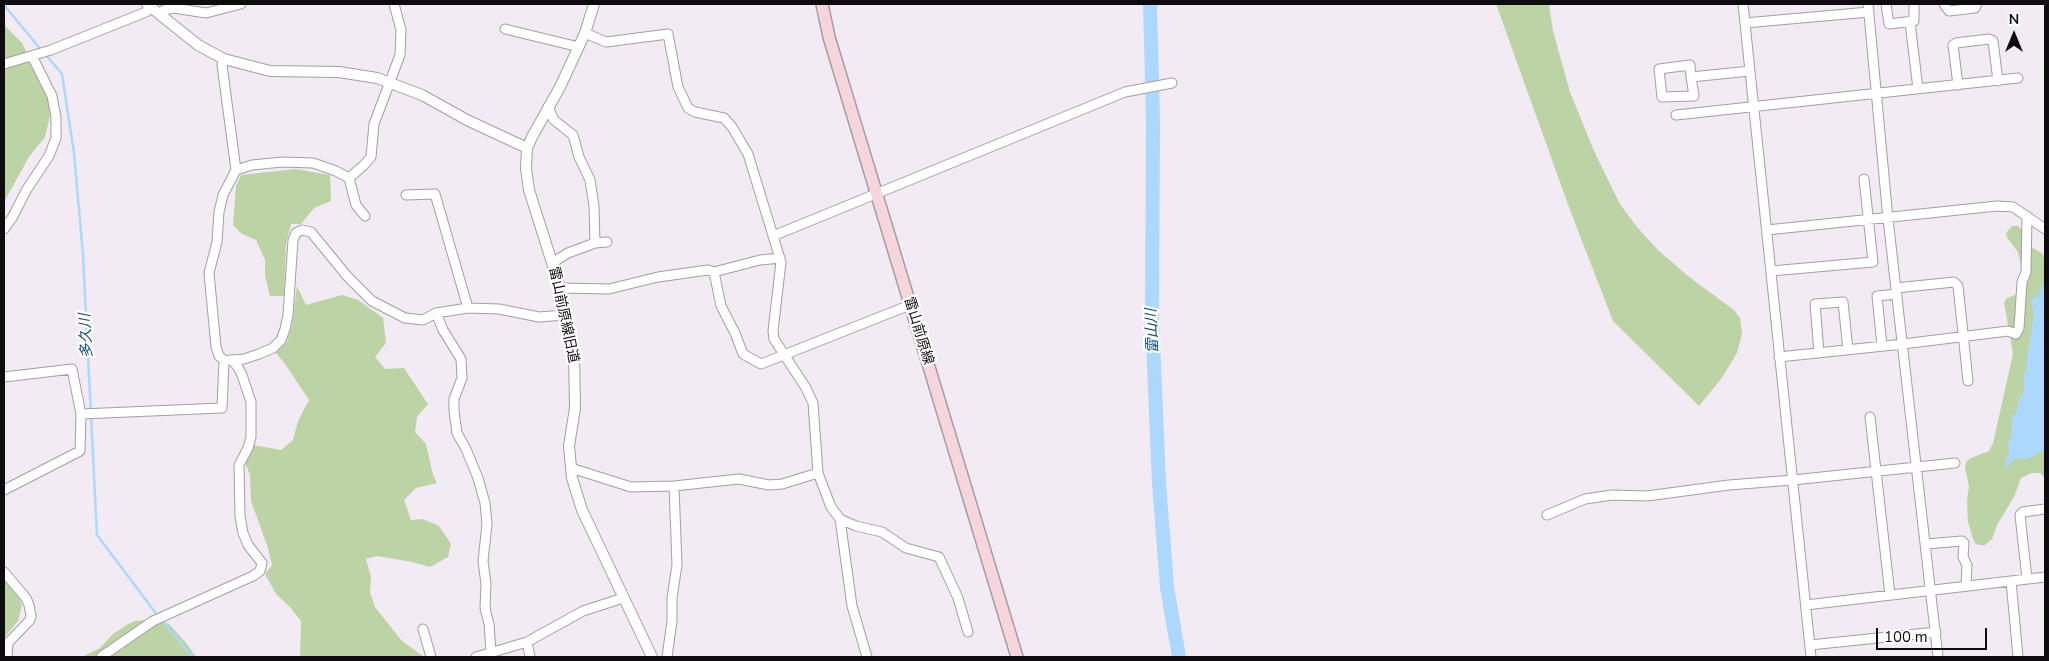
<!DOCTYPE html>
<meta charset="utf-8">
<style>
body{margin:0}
#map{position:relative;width:2049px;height:661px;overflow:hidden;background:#f3ebf3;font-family:"Nunito Sans",sans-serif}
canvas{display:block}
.frame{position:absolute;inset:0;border:5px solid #0e0b0e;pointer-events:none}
.north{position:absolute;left:1989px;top:10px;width:50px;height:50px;-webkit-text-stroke:4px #fff;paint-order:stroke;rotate:0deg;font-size:14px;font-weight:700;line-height:20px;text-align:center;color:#0e0b0e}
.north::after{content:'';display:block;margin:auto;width:18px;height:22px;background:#0e0b0e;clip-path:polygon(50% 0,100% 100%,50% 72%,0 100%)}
.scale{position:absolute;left:1876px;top:628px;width:111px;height:22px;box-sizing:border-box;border:2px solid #0e0b0e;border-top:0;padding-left:6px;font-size:15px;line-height:18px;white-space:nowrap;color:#0e0b0e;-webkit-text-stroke:4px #fff;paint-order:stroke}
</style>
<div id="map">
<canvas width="2049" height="661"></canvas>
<div class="frame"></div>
<div class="north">N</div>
<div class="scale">100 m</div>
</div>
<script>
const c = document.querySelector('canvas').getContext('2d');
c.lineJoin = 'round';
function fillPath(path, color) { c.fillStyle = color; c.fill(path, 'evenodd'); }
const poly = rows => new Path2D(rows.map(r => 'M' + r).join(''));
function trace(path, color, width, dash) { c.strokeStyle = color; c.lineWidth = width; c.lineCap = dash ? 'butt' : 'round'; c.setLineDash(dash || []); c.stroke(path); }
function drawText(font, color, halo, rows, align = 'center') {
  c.font = font + ' "Nunito Sans","Noto Sans JP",sans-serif'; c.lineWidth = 4.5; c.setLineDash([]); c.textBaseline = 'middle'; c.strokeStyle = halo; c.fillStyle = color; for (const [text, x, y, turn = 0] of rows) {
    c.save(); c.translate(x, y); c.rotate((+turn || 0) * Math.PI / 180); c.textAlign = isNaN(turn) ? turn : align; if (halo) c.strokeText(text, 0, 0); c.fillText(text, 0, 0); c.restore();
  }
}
fillPath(poly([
 [1496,4,1549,4,1553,31,1570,92,1594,151,1620,204,1637,227,1658,250,1688,276,1734,310,1740,318,1742,334,1737,353,1721,379,1699,406,1613,321,1570,210],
 [4,25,22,43,26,51,25,56,33,56,41,61,46,73,50,116,45,137,29,157,4,202],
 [295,169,330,175,331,201,314,208,301,224,291,224,286,244,284,296,270,296,265,276,265,260,256,240,242,234,233,225,236,186,241,175],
 [2012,226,2018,226,2021,229,2029,246,2042,253,2045,259,2045,282,2035,312,2015,457,2045,448,2045,478,2040,473,2032,473,2021,478,2014,497,1997,525,1992,539,1985,545,1980,545,1976,544,1973,539,1968,522,1967,501,1969,486,1965,468,1966,462,1971,458,1989,451,1993,443,2013,354,2004,302,2007,298,2024,292,2028,281,2029,275,2020,262,2018,252,2007,238,2006,233],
 [297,286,306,305,342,295,358,300,383,318,386,343,375,357,385,369,404,368,428,404,417,417,415,432,426,444,433,475,437,483,416,488,404,500,411,520,423,519,439,526,451,544,448,557,430,567,412,562,377,556,366,559,371,577,370,592,375,607,402,641,424,657,300,657,301,621,290,607,276,594,265,574,272,565,267,545,251,501,250,475,244,460,253,445,281,450,293,440,298,421,309,400,285,364,276,353,287,342,292,325],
 [4,580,19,596,22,606,18,621,4,638],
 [154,619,169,624,187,644,196,657,82,657,100,648,113,634,128,624,135,621]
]), '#bcd3a6');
fillPath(poly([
 [2045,280,2045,449,2028,459,2014,459,2005,470,2006,459,2009,455,2008,443,2011,437,2012,417,2017,411,2019,398,2024,393,2024,375,2027,369,2027,358,2034,314,2031,300,2038,295]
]), '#add8fd');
trace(poly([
 [4,5,42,51],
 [46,55,62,74,74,153,83,255,97,535,158,616],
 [162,620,193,657]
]), '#add8fd', 2.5);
trace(poly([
 [1150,4,1153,120,1152,317,1159,483,1167,587,1179,657]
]), '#add8fd', 14);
const minor = poly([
 [1743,4,1811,657],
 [1868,4,1888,219,1938,657],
 [1886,4,1889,24,1914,21,1914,4],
 [1944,4,1949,11,1975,8,1977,4],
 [160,14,164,10,174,8,206,13,241,4],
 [1910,22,1918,89],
 [1745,23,1869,12],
 [505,29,579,47],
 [585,33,606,42,668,34,678,87,688,108,695,112,724,118,732,127,748,154,781,262,773,331,774,339,806,388,813,403,818,473,831,507,840,519,856,526,882,532,906,548,939,557,958,598,968,632],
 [4,64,51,50,146,12,151,7],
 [1691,77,1694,96,1662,97,1659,69,1690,65,1691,77,1750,71],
 [1958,85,1953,45,1956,43,1989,39,1993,41,1998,81],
 [548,107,554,120,573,135,579,157,590,180,594,206,595,243],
 [1676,115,2018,78],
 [236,170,252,165,282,162,313,163,336,171,349,178],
 [406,195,435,194,468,308],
 [365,216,356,205,349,178,364,165,371,157,374,124,400,55,401,30,394,4],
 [4,229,12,218,27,189,49,156,56,138,56,117,52,96,32,56],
 [1767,230,1997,206,2013,207,2045,229],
 [773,236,1125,92,1172,83],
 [552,263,568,253,595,243,607,242],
 [1771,271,1873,262,1864,179],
 [714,272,760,260,780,258],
 [560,288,609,289,658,277,708,270,714,272,721,306,735,333,743,354,761,364,910,305],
 [1896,288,1954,282,1958,286,1968,381],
 [436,313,443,330,461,359,462,378,454,399,454,411,457,433,466,449,478,478,485,503,487,524,483,561,486,584,485,608,489,624,491,652],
 [1882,346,1877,296,1897,294],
 [1819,353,1815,304,1843,302,1848,350],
 [1779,357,1903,344,2008,331,2016,334,2019,328,2022,282,2026,272,2027,216],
 [232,360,244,359,259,354,273,348,281,340,285,329,288,315,293,240,296,233,302,230,311,232,347,276,372,301,405,318,423,320,436,313,468,308,499,309,539,317,565,315],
 [4,377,72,369,81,414,80,451,4,490],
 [81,414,222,408,224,360,219,356,216,347,209,273,217,242,219,212,223,195,236,170,222,65,224,59],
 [1870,417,1890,595],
 [571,470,574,469,631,487,674,486,739,479,769,485,782,484,818,473],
 [1547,515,1585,499,1612,495,1647,496,1729,485,1793,480,1955,463],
 [840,519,852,606,867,657],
 [1926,544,1962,541,1964,543,1963,557,1967,565,1966,586],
 [4,572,26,598,29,605,31,616,30,620,8,643,4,644],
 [2027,579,2020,515,2023,512,2045,509],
 [2011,581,2018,657],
 [1806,605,2045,577],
 [423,629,431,657],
 [527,642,530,657],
 [1810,645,1936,632],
 [7,657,8,643],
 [101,657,153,621,253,576,260,571,262,563,248,545,243,533,240,516,239,465,248,448,251,437,251,402,242,375,238,367,232,360,229,360],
 [476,657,527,642,583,611,623,598],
 [667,657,672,621,672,598,677,565,674,486]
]);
const tertiary = poly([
 [147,4,198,45,224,59,270,71,339,72,377,78,422,95,467,120,527,148],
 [594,4,585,33,560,87,532,137,527,148,526,168,529,190,560,288,574,353,575,408,569,446,572,478,582,510,652,657]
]);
const secondary = poly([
 [822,4,829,37,1017,657]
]);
trace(minor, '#a59da4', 11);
trace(tertiary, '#a59da4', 12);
trace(secondary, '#a59da4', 14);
trace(minor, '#fff', 9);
trace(tertiary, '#fff', 10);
trace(secondary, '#f7d5dd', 11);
drawText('14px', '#0e0b0e', '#fff', [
 ["雷山前原線旧道",563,315,78],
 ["雷山前原線",918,331,73]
]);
drawText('italic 15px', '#124f79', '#fff', [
 ["雷山川",1153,331,-92],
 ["多久川",87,336,-93]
]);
</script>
